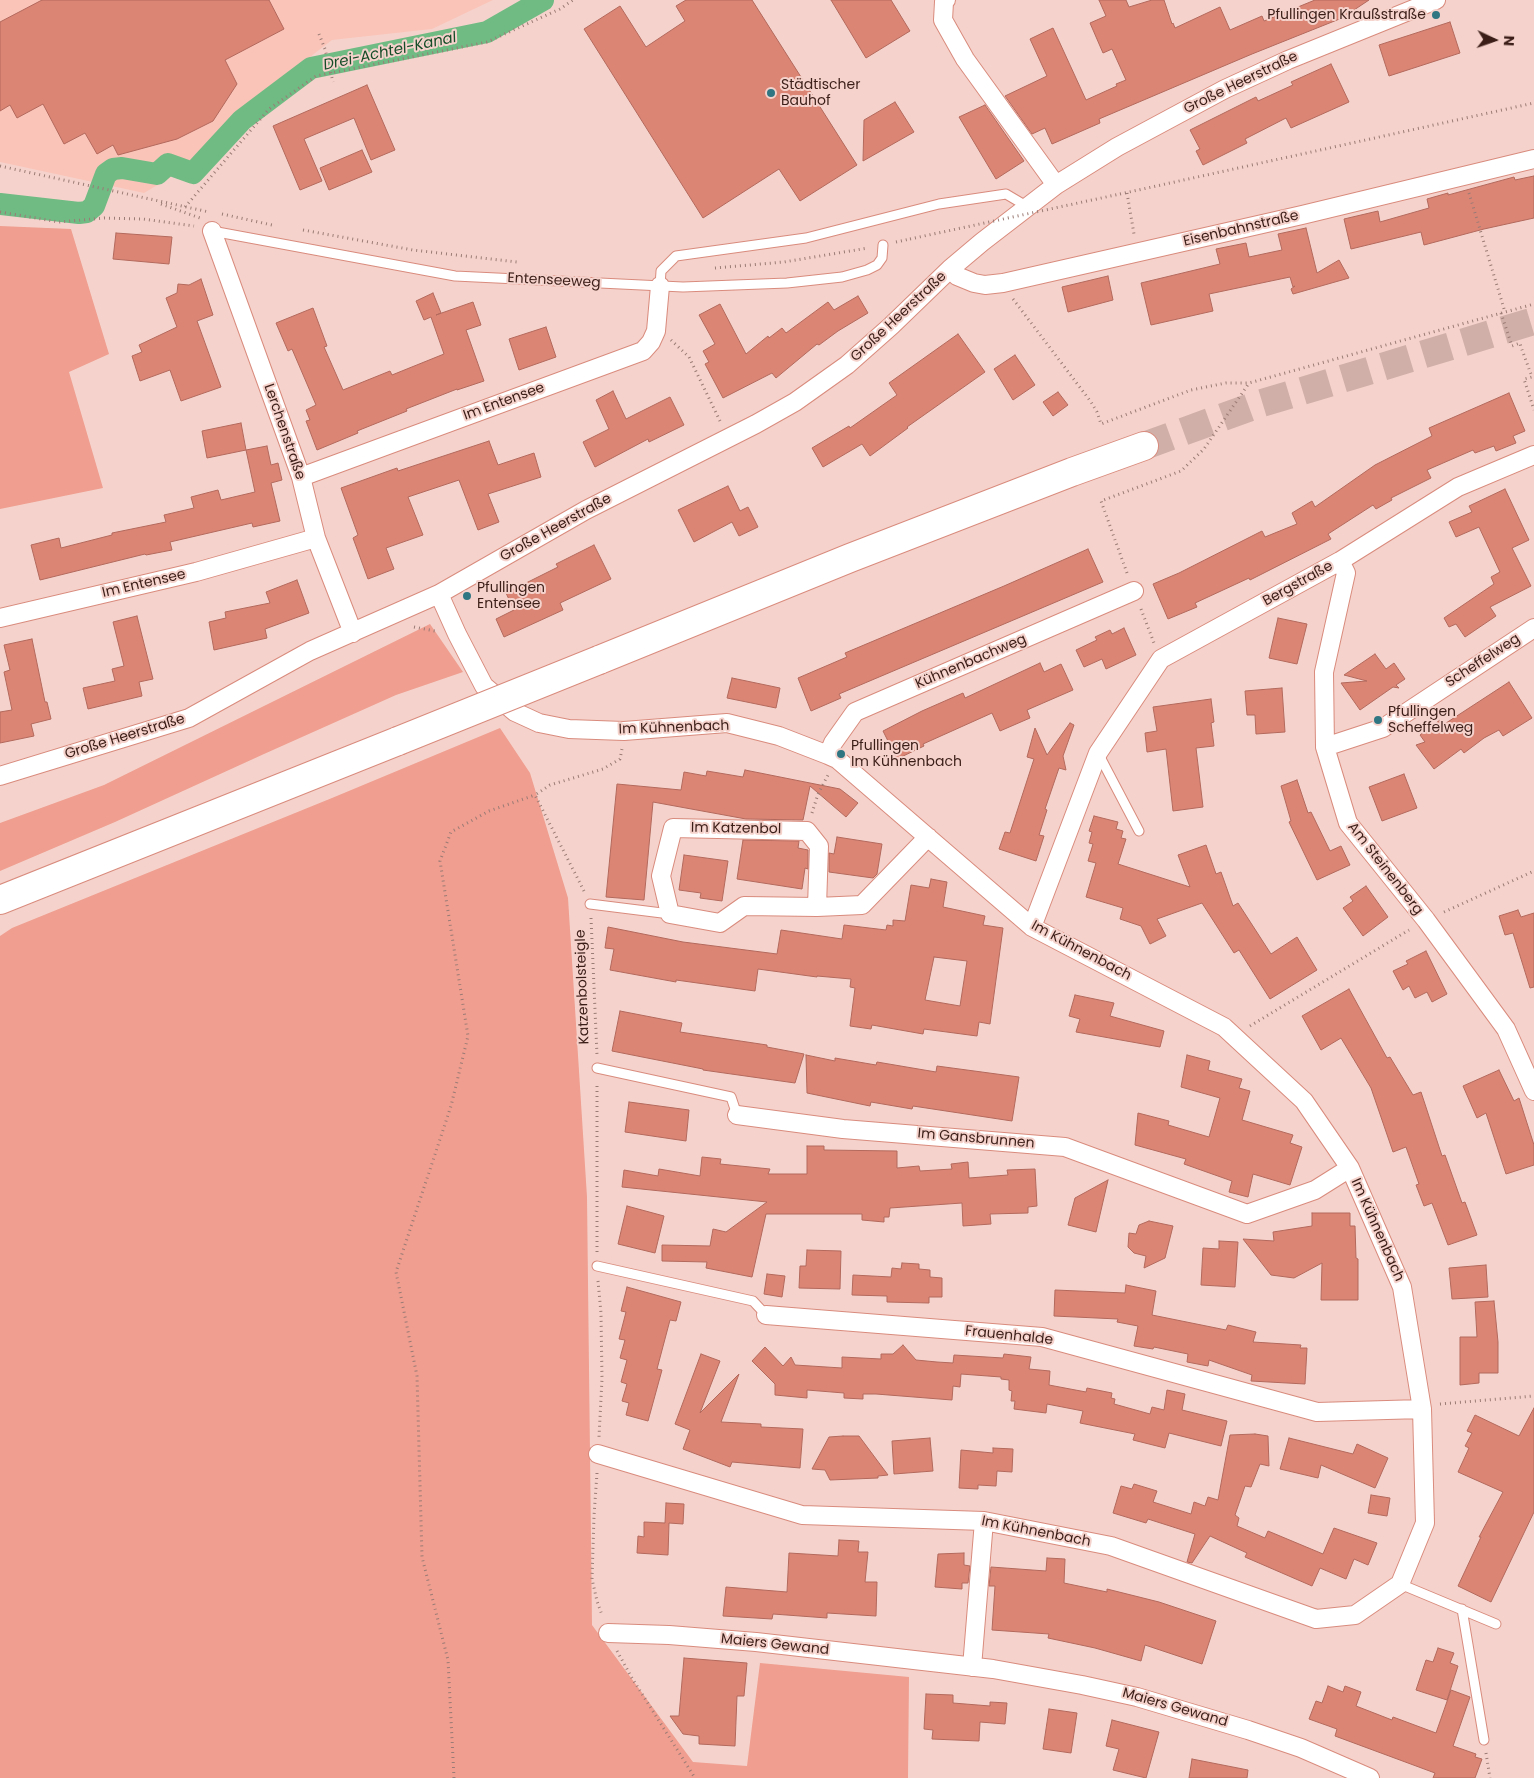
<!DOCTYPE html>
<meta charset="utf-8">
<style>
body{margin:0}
#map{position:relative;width:1534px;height:1778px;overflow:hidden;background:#f5d3cc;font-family:Poppins,sans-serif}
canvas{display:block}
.north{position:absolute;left:1469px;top:15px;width:50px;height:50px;-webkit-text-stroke:4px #f5d3cc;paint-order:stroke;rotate:93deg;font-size:14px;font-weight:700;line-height:20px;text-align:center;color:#3c1e18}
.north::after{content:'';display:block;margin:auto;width:18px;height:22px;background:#3c1e18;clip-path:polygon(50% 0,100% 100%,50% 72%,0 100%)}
</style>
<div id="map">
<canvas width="1534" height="1778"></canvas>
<div class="north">N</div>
</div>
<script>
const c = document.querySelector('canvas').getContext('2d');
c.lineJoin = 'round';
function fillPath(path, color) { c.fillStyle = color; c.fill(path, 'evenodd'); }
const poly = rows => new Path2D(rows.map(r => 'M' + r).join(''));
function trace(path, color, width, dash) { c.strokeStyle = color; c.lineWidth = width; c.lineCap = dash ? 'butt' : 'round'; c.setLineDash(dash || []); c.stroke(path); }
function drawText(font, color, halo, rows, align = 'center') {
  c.font = font + ' Poppins,sans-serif'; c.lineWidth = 4; c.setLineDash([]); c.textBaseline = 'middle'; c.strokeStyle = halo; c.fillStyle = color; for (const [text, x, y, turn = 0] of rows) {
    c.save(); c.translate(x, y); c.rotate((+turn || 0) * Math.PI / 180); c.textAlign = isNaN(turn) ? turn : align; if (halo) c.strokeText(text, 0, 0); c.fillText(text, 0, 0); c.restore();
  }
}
fillPath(poly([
 [0,0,493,0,432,29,332,40,261,95,216,142,183,170,144,193,0,162]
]), '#fac4b9');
fillPath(poly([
 [0,226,71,229,109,354,69,372,103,488,0,509],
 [430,624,463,672,396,695,264,754,115,822,0,871,0,823,104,785],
 [500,728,530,773,568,898,587,1197,592,1625,693,1762,747,1766,760,1663,909,1677,908,1778,0,1778,0,936,12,928,332,798]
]), '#ef9e8f');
trace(poly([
 [0,204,79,213,87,212,94,206,106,174,113,169,122,168,157,174,168,164,193,173,242,120,311,68,487,32,543,0]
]), '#70ba84', 22);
const building = poly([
 [42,0,269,0,284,29,225,60,237,84,213,121,177,139,118,155,113,145,97,154,85,133,64,144,43,104,17,118,10,105,0,111,0,22,42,0],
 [686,0,752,0,857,165,800,201,779,169,703,218,584,29,620,6,646,47,685,21,676,6,686,0],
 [831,0,891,0,910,31,866,58,831,0],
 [1099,0,1126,0,1129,7,1152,0,1164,0,1172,24,1173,23,1175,28,1220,7,1230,30,1262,16,1264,21,1315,0,1369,0,1342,18,1252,54,1099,119,1100,123,1052,144,1045,128,1032,134,1005,96,1047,76,1030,39,1053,28,1086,100,1117,86,1116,84,1126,80,1112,49,1103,53,1090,23,1106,16,1099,0],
 [1450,22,1460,53,1389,76,1379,45,1450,22],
 [1331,64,1349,102,1291,128,1286,118,1245,139,1247,143,1203,165,1196,151,1200,149,1190,130,1256,97,1258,101,1293,85,1291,82,1331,64],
 [367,85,395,150,371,160,354,118,304,139,322,181,300,190,273,126,367,85],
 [895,102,914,132,863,161,864,120,895,102],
 [985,105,1024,161,996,179,959,117,985,105],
 [362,150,372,172,329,190,320,168,362,150],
 [1534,176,1534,218,1484,229,1424,245,1421,232,1351,249,1344,219,1378,211,1380,222,1429,208,1427,199,1448,193,1448,195,1514,177,1515,180,1534,176],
 [1306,228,1317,273,1339,260,1349,278,1293,294,1291,289,1295,286,1293,287,1290,277,1209,294,1213,311,1151,325,1141,283,1220,264,1216,249,1246,243,1249,257,1282,250,1278,234,1306,228],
 [116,233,172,237,169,264,113,259,116,233],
 [1108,276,1113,300,1068,312,1062,287,1108,276],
 [201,279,213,315,197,321,221,387,181,401,170,370,140,381,132,356,142,352,139,345,177,327,166,298,177,293,178,284,189,285,201,279],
 [433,293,441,313,436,315,473,302,481,325,466,330,484,381,457,390,457,389,406,409,407,411,357,431,358,433,317,450,306,421,310,420,306,410,316,405,292,349,288,351,276,323,313,308,327,346,324,347,343,390,390,371,392,375,444,354,431,317,424,320,416,301,433,293],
 [858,296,868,313,838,331,819,345,817,344,776,378,772,373,723,398,705,364,709,362,703,351,715,344,699,315,720,304,746,354,768,336,769,338,782,328,786,333,828,302,834,310,858,296],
 [546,327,556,357,519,370,509,339,546,327],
 [958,334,985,372,907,427,908,428,870,456,862,444,823,467,812,448,849,426,850,428,897,395,889,383,958,334],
 [1015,355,1035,385,1013,400,994,369,1015,355],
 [613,391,626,419,670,397,684,425,649,442,648,439,595,467,583,442,609,429,596,400,613,391],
 [1058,392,1068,405,1053,416,1043,402,1058,392],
 [1509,393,1525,431,1513,436,1516,443,1496,451,1494,446,1475,453,1473,450,1427,470,1431,478,1391,498,1392,500,1376,509,1373,505,1328,534,1331,539,1250,580,1249,578,1195,603,1197,607,1168,619,1153,584,1179,573,1262,531,1265,537,1297,524,1292,513,1312,501,1315,507,1375,465,1432,436,1429,428,1509,393],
 [241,423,246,450,207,458,202,431,241,423],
 [489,441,498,465,534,453,541,477,488,494,499,522,478,530,459,480,408,497,423,535,386,548,394,569,368,579,353,538,358,535,341,488,397,468,398,471,489,441],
 [267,446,271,465,278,463,282,480,271,483,280,521,253,527,252,523,170,542,172,550,146,555,145,554,40,580,31,545,59,538,61,548,112,535,112,533,166,522,164,515,194,508,191,497,218,490,221,500,255,492,246,450,267,446],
 [728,486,740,511,748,507,758,527,739,536,732,522,694,542,678,510,728,486],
 [1505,489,1529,540,1512,548,1531,586,1490,607,1496,616,1465,637,1456,624,1449,627,1444,618,1494,584,1491,577,1500,572,1479,527,1456,537,1449,522,1472,512,1469,506,1505,489],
 [594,545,611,579,560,603,563,610,504,637,496,619,514,610,506,593,558,567,556,564,594,545],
 [1088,549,1103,582,839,694,841,698,811,711,798,678,847,657,845,653,1004,586,1088,549],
 [297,580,309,613,265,629,267,638,214,650,209,622,226,618,225,612,270,603,266,592,297,580],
 [137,616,153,679,139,682,142,696,88,709,83,688,115,681,112,669,124,666,113,622,137,616],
 [1278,618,1307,624,1297,664,1269,658,1278,618],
 [1124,628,1136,655,1106,669,1102,659,1084,667,1076,650,1097,640,1095,637,1110,630,1112,634,1124,628],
 [32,639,45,702,47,702,51,719,31,724,34,736,0,743,0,712,12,710,4,672,10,670,4,645,32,639],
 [1375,654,1386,669,1394,663,1405,679,1396,685,1399,688,1393,687,1360,710,1341,683,1367,681,1344,675,1375,654],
 [1040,663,1044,672,1061,664,1073,690,1027,710,1030,718,1000,731,992,713,923,744,924,746,897,759,883,731,922,711,963,693,965,698,1040,663],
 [732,678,780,688,776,708,727,698,732,678],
 [1509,682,1532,718,1503,736,1499,730,1484,738,1464,753,1461,749,1434,769,1416,745,1425,742,1420,735,1440,720,1443,725,1509,682],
 [1282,688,1285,732,1256,734,1255,715,1247,715,1245,691,1282,688],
 [1211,699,1214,722,1211,723,1214,746,1196,748,1203,807,1173,811,1166,749,1147,752,1145,733,1157,731,1153,707,1211,699],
 [1070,723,1074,725,1063,756,1066,770,1059,768,1045,809,1047,810,1039,835,1044,836,1036,861,999,849,1005,832,1010,833,1034,759,1027,757,1035,728,1047,755,1070,723],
 [745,770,840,789,858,803,846,817,810,786,803,820,746,819,653,802,644,900,606,897,617,784,681,790,684,772,706,776,707,771,743,777,745,770],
 [1404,774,1417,808,1382,821,1369,787,1404,774],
 [1297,780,1308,813,1311,812,1330,851,1341,846,1350,865,1317,880,1289,822,1291,821,1281,786,1297,780],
 [1094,816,1118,822,1116,829,1123,831,1121,838,1126,839,1118,864,1190,887,1178,855,1206,845,1216,874,1221,872,1233,906,1238,903,1271,954,1297,937,1317,970,1270,999,1239,950,1234,953,1202,903,1157,919,1166,936,1150,944,1141,926,1120,919,1123,908,1086,897,1096,863,1088,861,1093,844,1089,843,1092,832,1089,831,1094,816],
 [837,837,882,844,877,874,873,878,829,872,829,853,834,854,837,837],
 [743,840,799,841,798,848,808,850,808,869,805,868,802,889,737,879,743,840],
 [684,855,728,861,722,901,700,898,701,893,679,890,684,855],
 [931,879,947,882,943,907,985,916,983,925,1003,928,990,1024,979,1022,977,1036,924,1029,923,1034,872,1025,871,1029,850,1026,855,988,850,987,851,979,817,976,817,977,758,969,755,991,676,980,676,982,610,970,614,949,605,948,608,927,683,942,777,954,781,930,842,939,844,925,886,930,887,925,893,926,893,920,905,921,911,885,929,888,931,879],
 [934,957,967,961,960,1006,925,1000,934,957],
 [1366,886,1388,917,1363,936,1343,908,1353,901,1350,897,1366,886],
 [1518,910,1521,917,1534,913,1534,987,1530,988,1513,933,1505,935,1499,916,1518,910],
 [1426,951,1447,994,1432,1002,1427,992,1415,998,1409,986,1403,990,1393,971,1408,964,1406,961,1426,951],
 [1349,989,1387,1058,1390,1057,1413,1095,1421,1092,1442,1156,1445,1155,1462,1203,1465,1202,1477,1235,1448,1245,1432,1203,1424,1206,1416,1185,1419,1184,1406,1147,1393,1152,1371,1088,1341,1038,1321,1050,1302,1016,1349,989],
 [1075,995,1114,1003,1110,1016,1164,1031,1160,1047,1076,1032,1080,1019,1069,1016,1075,995],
 [620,1011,682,1023,680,1032,767,1045,767,1047,804,1054,795,1083,703,1070,703,1069,612,1051,620,1011],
 [806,1055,835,1061,835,1058,876,1065,877,1062,936,1072,937,1066,1019,1077,1012,1121,913,1106,912,1109,871,1102,870,1106,807,1093,806,1055],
 [1187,1055,1210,1061,1208,1070,1242,1079,1239,1088,1250,1091,1242,1120,1293,1135,1290,1143,1302,1147,1290,1185,1253,1174,1248,1197,1229,1192,1232,1181,1184,1164,1186,1159,1135,1145,1138,1113,1169,1121,1168,1125,1209,1137,1220,1098,1181,1087,1187,1055],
 [1499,1070,1514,1101,1519,1098,1534,1145,1534,1165,1506,1174,1486,1113,1477,1118,1463,1086,1499,1070],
 [629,1102,689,1110,686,1141,625,1132,629,1102],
 [807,1146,824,1146,824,1150,897,1151,897,1168,919,1166,920,1171,952,1169,951,1164,968,1162,969,1178,1008,1175,1007,1170,1035,1169,1037,1206,1028,1207,1028,1213,990,1214,991,1224,963,1226,962,1203,890,1208,889,1217,884,1217,884,1222,862,1220,862,1214,766,1214,752,1277,706,1268,707,1262,662,1261,662,1245,710,1246,713,1229,726,1232,767,1202,622,1187,624,1170,658,1176,659,1169,700,1176,702,1157,721,1159,720,1164,770,1169,768,1174,807,1174,807,1146],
 [1108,1180,1096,1232,1068,1225,1075,1198,1108,1180],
 [627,1206,664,1216,655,1253,618,1244,627,1206],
 [1312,1213,1350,1213,1350,1226,1355,1226,1356,1258,1358,1259,1358,1300,1321,1300,1322,1263,1294,1278,1271,1275,1243,1239,1274,1241,1273,1232,1312,1226,1312,1213],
 [1149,1221,1173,1226,1165,1258,1144,1268,1146,1256,1134,1253,1128,1247,1129,1233,1136,1234,1139,1225,1149,1221],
 [1219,1241,1238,1242,1235,1287,1201,1285,1203,1248,1219,1249,1219,1241],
 [807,1250,841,1251,840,1289,799,1288,800,1266,806,1266,807,1250],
 [902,1263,919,1264,919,1269,930,1270,930,1277,942,1278,942,1297,929,1297,929,1303,887,1302,887,1296,852,1295,853,1275,891,1277,892,1268,901,1269,902,1263],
 [1486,1265,1488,1297,1452,1299,1449,1268,1486,1265],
 [767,1274,785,1276,782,1297,764,1294,767,1274],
 [1126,1285,1156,1291,1152,1315,1226,1330,1228,1325,1256,1332,1253,1342,1301,1345,1300,1348,1307,1348,1305,1384,1251,1381,1252,1375,1209,1360,1208,1366,1187,1362,1188,1354,1154,1347,1153,1349,1134,1346,1138,1326,1117,1322,1118,1319,1054,1316,1055,1290,1125,1293,1126,1285],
 [627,1287,681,1302,676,1321,670,1320,657,1369,662,1370,648,1421,626,1415,629,1403,622,1401,627,1384,621,1382,627,1360,620,1358,625,1340,619,1339,626,1312,621,1311,627,1287],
 [1494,1301,1498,1342,1498,1373,1479,1373,1479,1383,1460,1385,1460,1337,1477,1337,1475,1302,1494,1301],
 [903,1345,916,1360,937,1362,953,1363,954,1355,1003,1358,1004,1354,1031,1357,1029,1369,1050,1371,1049,1385,1086,1392,1087,1388,1112,1393,1111,1398,1115,1399,1114,1404,1150,1414,1152,1407,1164,1410,1167,1390,1185,1394,1182,1410,1227,1421,1221,1446,1169,1433,1165,1448,1133,1440,1135,1434,1080,1423,1083,1411,1047,1404,1046,1413,1014,1409,1015,1401,1011,1401,1012,1391,1009,1390,1009,1380,1001,1379,1001,1377,961,1374,960,1387,953,1386,952,1400,876,1394,863,1394,863,1399,844,1398,844,1393,807,1390,807,1398,775,1395,775,1384,752,1361,765,1347,783,1366,791,1357,795,1365,842,1368,842,1357,881,1359,881,1354,893,1354,903,1345],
 [701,1354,720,1361,700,1413,739,1374,721,1422,761,1424,761,1427,803,1429,800,1468,732,1462,730,1467,683,1449,690,1430,675,1424,701,1354],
 [1534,1408,1534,1512,1491,1602,1458,1586,1481,1537,1479,1537,1503,1492,1458,1472,1469,1448,1465,1446,1472,1433,1467,1431,1475,1415,1519,1436,1534,1408],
 [1255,1434,1268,1436,1269,1466,1260,1464,1251,1487,1245,1486,1235,1515,1239,1518,1237,1526,1265,1538,1268,1531,1323,1554,1334,1528,1377,1543,1368,1565,1354,1559,1346,1579,1320,1568,1312,1586,1245,1557,1247,1553,1210,1536,1192,1563,1187,1562,1195,1534,1148,1519,1146,1523,1113,1513,1121,1486,1132,1489,1134,1484,1157,1491,1153,1502,1191,1514,1194,1502,1205,1506,1208,1497,1218,1500,1230,1435,1255,1434],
 [843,1436,859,1436,888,1475,878,1476,878,1478,830,1480,825,1470,812,1469,829,1437,843,1436],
 [930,1438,933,1471,894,1474,892,1441,930,1438],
 [1289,1438,1353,1454,1357,1444,1388,1458,1375,1488,1321,1465,1318,1478,1280,1469,1289,1438],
 [993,1448,1013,1449,1012,1472,997,1471,996,1486,978,1485,978,1489,959,1488,961,1450,993,1453,993,1448],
 [1371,1495,1390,1498,1387,1516,1368,1513,1371,1495],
 [666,1503,684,1504,683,1524,669,1523,668,1555,637,1553,638,1536,644,1537,644,1522,665,1523,666,1503],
 [839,1540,859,1541,858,1552,868,1552,865,1582,877,1582,876,1616,827,1613,827,1618,773,1614,772,1619,723,1616,726,1587,787,1592,789,1553,838,1556,839,1540],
 [964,1553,964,1565,970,1566,968,1583,962,1583,962,1589,935,1587,938,1554,964,1553],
 [1047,1558,1065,1559,1064,1583,1107,1592,1107,1589,1159,1602,1216,1621,1202,1664,1145,1645,1141,1661,1095,1648,1048,1638,1049,1634,992,1630,995,1586,989,1586,991,1567,1046,1571,1047,1558],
 [1438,1648,1454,1653,1450,1663,1458,1666,1447,1700,1416,1690,1426,1660,1433,1662,1438,1648],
 [684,1658,747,1663,744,1696,737,1696,735,1746,699,1744,699,1736,683,1734,670,1716,679,1716,684,1658],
 [1328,1686,1343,1692,1345,1686,1361,1692,1356,1706,1392,1720,1393,1717,1436,1733,1451,1690,1470,1697,1453,1746,1476,1754,1475,1757,1482,1759,1475,1778,1433,1778,1435,1773,1335,1736,1337,1729,1309,1719,1316,1701,1322,1703,1328,1686],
 [926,1694,953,1695,953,1703,990,1706,990,1702,1007,1703,1005,1724,980,1722,979,1741,932,1739,933,1730,924,1729,926,1694],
 [1049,1709,1077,1713,1071,1753,1043,1749,1049,1709],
 [1112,1720,1159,1732,1146,1778,1113,1770,1119,1749,1106,1746,1112,1720],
 [1192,1759,1248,1770,1247,1778,1189,1778,1192,1759]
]);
fillPath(building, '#db8575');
trace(building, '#b3695c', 1);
trace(poly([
 [1144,446,1259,404,1534,321]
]), '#d0afa8', 28, [28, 14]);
const service = poly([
 [212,231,455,276,683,287,787,283,842,277,867,270,877,265,882,258,883,245],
 [660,286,661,271,676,256,806,238,939,204,1006,194,1028,207],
 [1098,753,1139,831],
 [590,904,670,914],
 [597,1068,731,1097,737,1115],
 [597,1266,753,1301,766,1315],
 [1400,1584,1496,1624],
 [1462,1609,1484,1740]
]);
const minor = poly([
 [946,0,944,2,943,20,965,59,1056,185],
 [212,231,301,477,316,538,353,633],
 [950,269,957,276,974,283,985,285,1003,283,1302,215,1534,159],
 [301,477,643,351,651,342,656,331,660,286],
 [1340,561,1346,573,1324,672,1325,747,1348,823,1426,920,1506,1029,1534,1091],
 [439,594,457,634,484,686,515,712,539,723,569,729,624,731,727,723,779,736,828,755,837,759,1032,927,1224,1027,1304,1101,1350,1168,1402,1287,1422,1409,1425,1523,1400,1584,1355,1615,1316,1619,1111,1546,984,1521,802,1515,598,1454],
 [0,618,196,572,316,538],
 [1325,747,1383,728,1534,628],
 [828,755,833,743,855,712,1134,591],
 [0,776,189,718,310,651,439,594,586,510,756,424,795,402,847,365,891,326,950,269,982,242,1056,185,1117,147,1225,89,1288,60,1436,0],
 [817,907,819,846,807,831,673,828,661,876,670,914,720,923,744,906,817,907,862,905,928,837],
 [1032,927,1098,753,1161,659,1340,561,1458,487,1534,455],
 [737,1115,843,1129,1065,1147,1247,1214,1315,1190,1350,1168],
 [766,1315,1042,1337,1317,1412,1422,1409],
 [608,1633,669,1635,756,1642,993,1669,1082,1685,1137,1697,1248,1730,1301,1748,1370,1778],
 [972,1667,984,1521]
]);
const primary = poly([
 [599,660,850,558,1072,472,1144,446],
 [0,900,398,741]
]);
trace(service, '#d98b7d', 11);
trace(minor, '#d98b7d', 20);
trace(primary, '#d98b7d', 30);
trace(poly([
 [319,34,325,49,333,82],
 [0,166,209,212],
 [1127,193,1134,234],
 [1469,193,1505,312],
 [1120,194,1534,103],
 [161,204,200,218],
 [185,207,269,109,316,76,487,42,560,9,573,0],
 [0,212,59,222,104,218,143,219,194,226],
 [222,214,272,225],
 [303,230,413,250,517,262],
 [896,242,910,239],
 [715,268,784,262,868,248],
 [1013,299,1091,402,1097,412,1101,424,1191,390,1226,383,1249,383,1534,304],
 [1501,313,1512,346,1520,343,1521,347,1532,377,1524,379,1534,410],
 [671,340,689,357,720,421],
 [1127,573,1101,501,1181,471,1204,449,1249,383],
 [1141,609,1154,643],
 [414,627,435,631],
 [812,813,818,794,828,775],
 [584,891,535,795,550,785,603,769,620,759,622,749],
 [1444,912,1534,871],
 [591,918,597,1055],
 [1250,1026,1409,930],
 [597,1252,597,1083],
 [598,1281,601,1313,602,1379,599,1437],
 [1440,1404,1534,1396],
 [597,1473,594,1516,592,1579,597,1601,602,1615],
 [617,1651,632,1678,695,1778],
 [1486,1753,1490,1778],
 [454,1778,448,1660,422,1557,417,1376,396,1272,451,1106,468,1036,440,861,451,832,489,811,535,795]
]), '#9b7b75', 3, [1, 4]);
trace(service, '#fff', 9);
trace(minor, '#fff', 18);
trace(primary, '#fff', 28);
const primaryBridge = poly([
 [398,741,599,660]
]);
trace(primaryBridge, '#d98b7d', 30, []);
trace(poly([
 [910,239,1120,194]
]), '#9b7b75', 3, [1, 4]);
trace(primaryBridge, '#fff', 28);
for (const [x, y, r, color] of [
 [1436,15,5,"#2f7582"],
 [771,93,5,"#2f7582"],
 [467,596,5,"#2f7582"],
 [1378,720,5,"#2f7582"],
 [841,754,5,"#2f7582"]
]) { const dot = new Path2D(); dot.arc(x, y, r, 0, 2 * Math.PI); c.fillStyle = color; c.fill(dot); trace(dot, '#f5d3cc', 2); }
drawText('14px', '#3c1e18', '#f5d3cc', [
 ["Pfullingen Kraußstraße",1426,15,"right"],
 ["Städtischer",781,85],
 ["Bauhof",781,101],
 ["Pfullingen",477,588],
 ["Entensee",477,604],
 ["Pfullingen",1388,712],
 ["Scheffelweg",1388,728],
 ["Pfullingen",851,746],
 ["Im Kühnenbach",851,762]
], 'left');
drawText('14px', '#3c1e18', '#f5d3cc', [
 ["Große Heerstraße",1241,83,-26],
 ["Eisenbahnstraße",1241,229,-13],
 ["Entenseeweg",554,281,3],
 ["Große Heerstraße",899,317,-43],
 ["Im Entensee",504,402,-20],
 ["Lerchenstraße",284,432,71],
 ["Große Heerstraße",556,528,-29],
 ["Im Entensee",144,584,-13],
 ["Bergstraße",1298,584,-29],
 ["Scheffelweg",1483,661,-33],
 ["Kühnenbachweg",971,662,-23],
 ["Im Kühnenbach",674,728,-2],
 ["Große Heerstraße",125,737,-17],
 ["Im Katzenbol",736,829,1],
 ["Am Steinenberg",1385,869,52],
 ["Im Kühnenbach",1081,951,28],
 ["Katzenbolsteigle",583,987,-92],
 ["Im Gansbrunnen",976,1139,5],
 ["Im Kühnenbach",1377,1230,66],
 ["Frauenhalde",1009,1336,6],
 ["Im Kühnenbach",1036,1532,11],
 ["Maiers Gewand",775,1645,6],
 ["Maiers Gewand",1175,1708,16]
]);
drawText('italic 15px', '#154c28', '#f5d3cc', [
 ["Drei-Achtel-Kanal",390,52,-12]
]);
</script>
